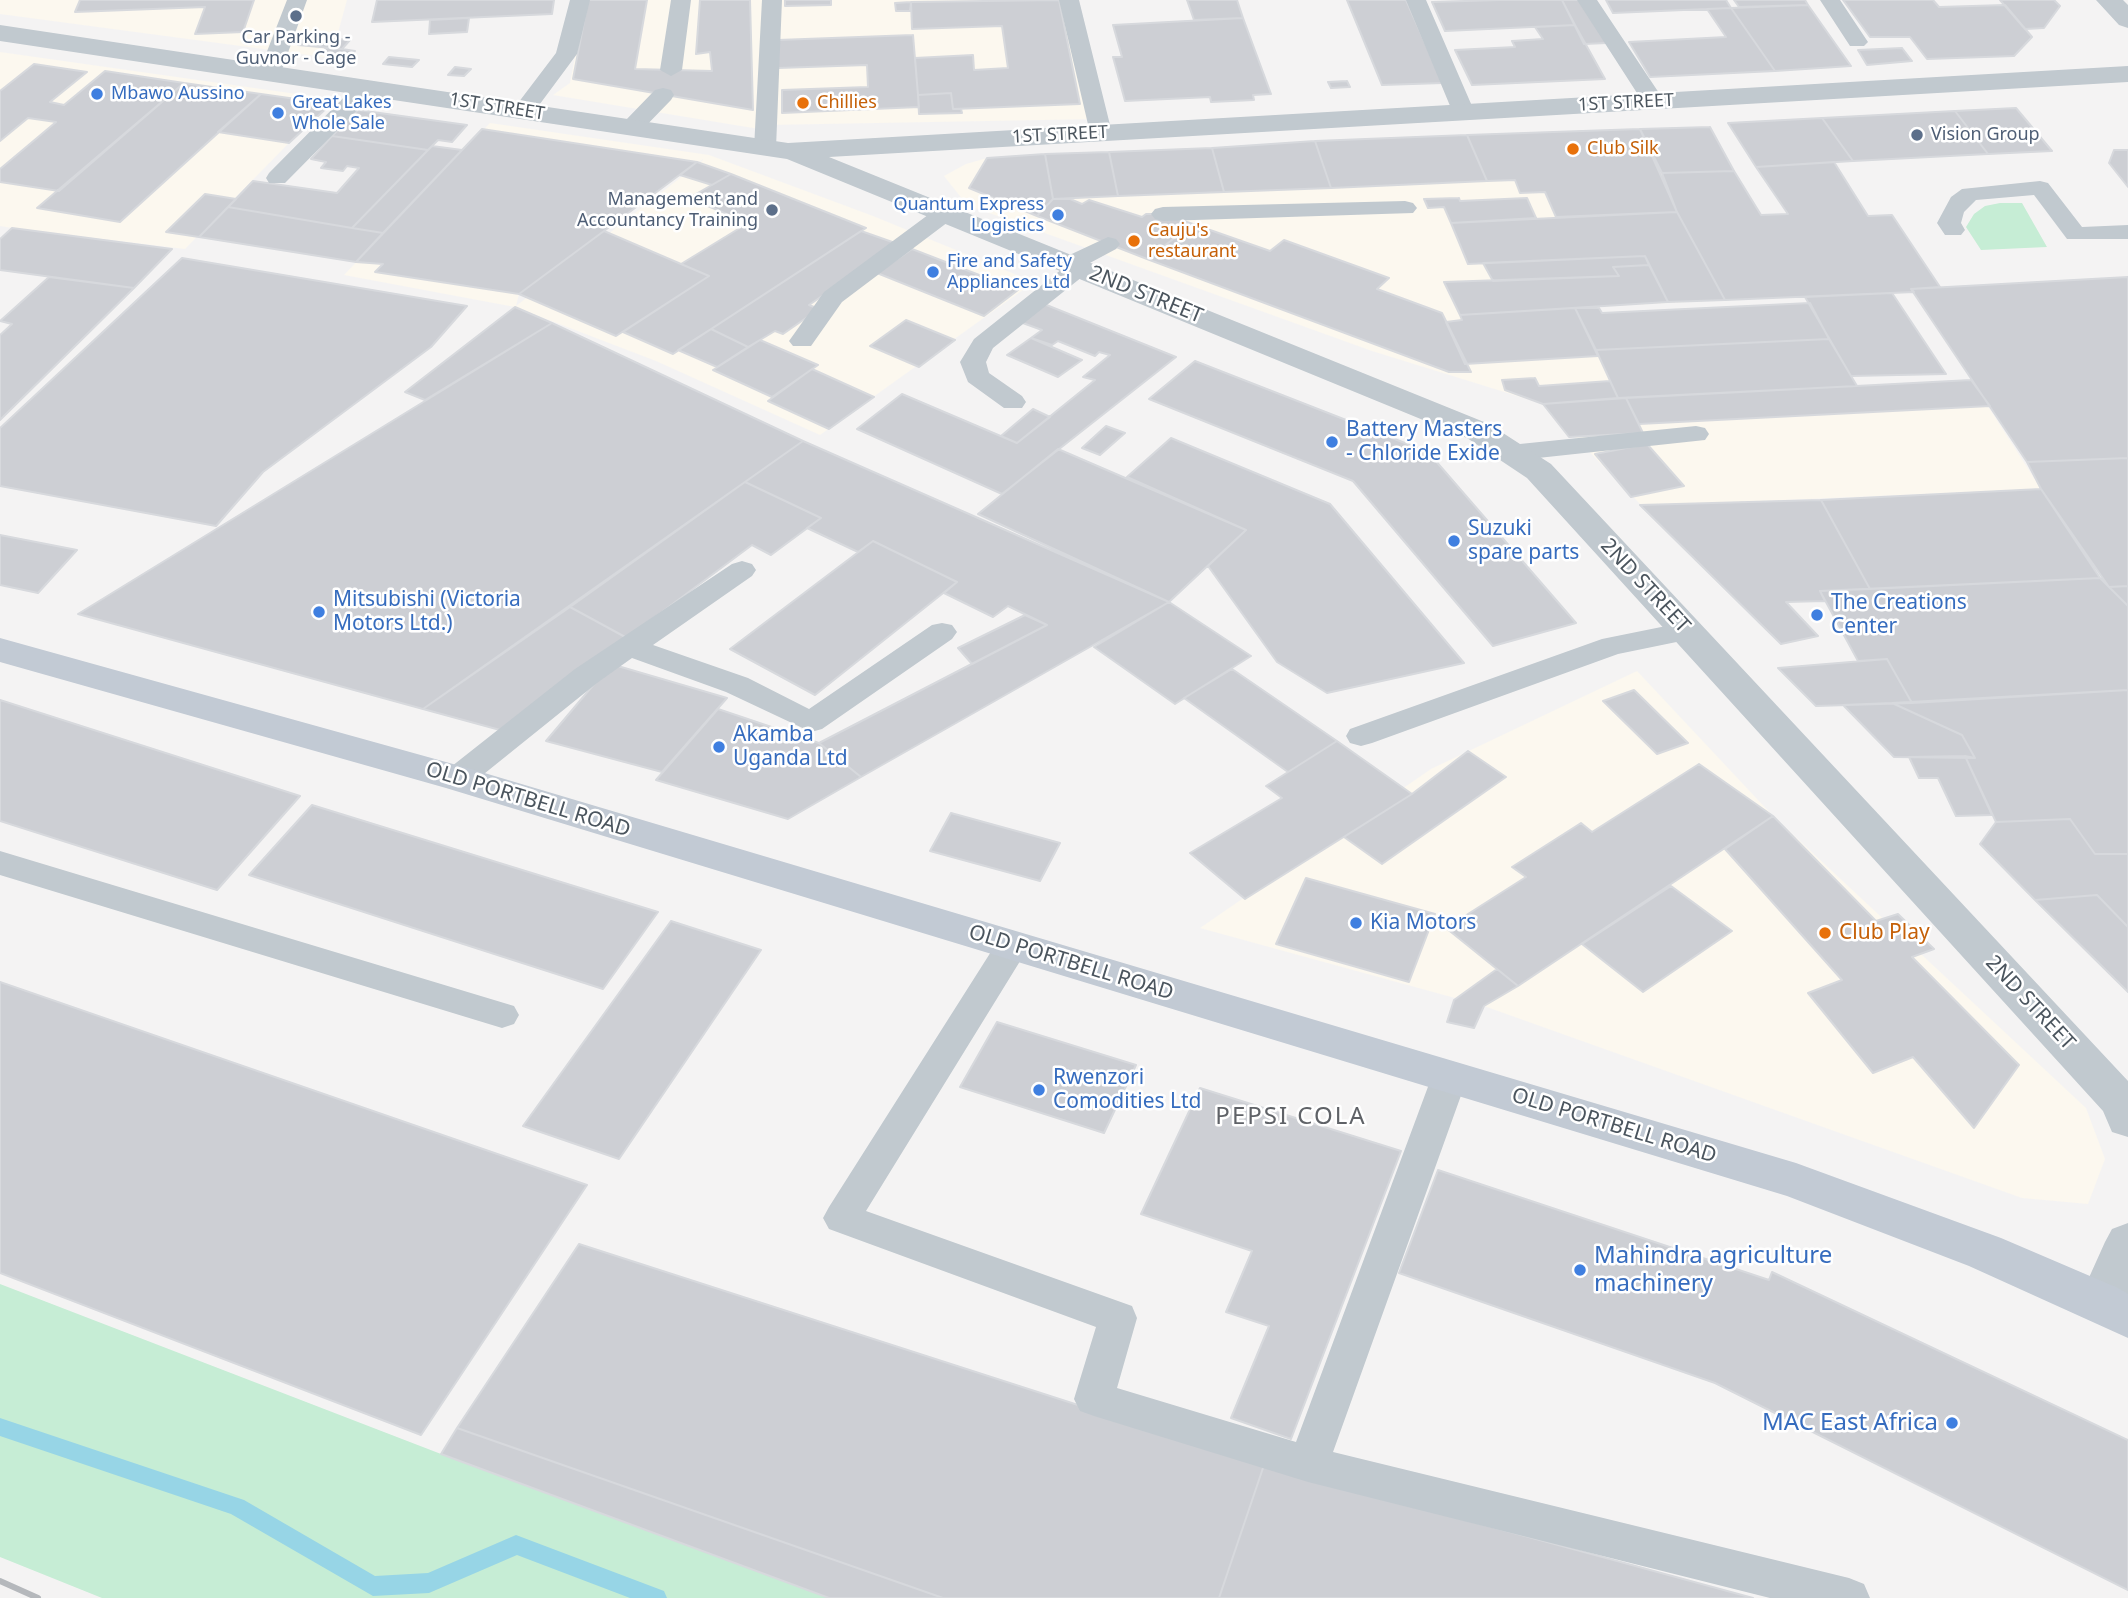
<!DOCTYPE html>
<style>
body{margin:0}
canvas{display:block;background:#f4f3f3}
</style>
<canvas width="2128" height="1598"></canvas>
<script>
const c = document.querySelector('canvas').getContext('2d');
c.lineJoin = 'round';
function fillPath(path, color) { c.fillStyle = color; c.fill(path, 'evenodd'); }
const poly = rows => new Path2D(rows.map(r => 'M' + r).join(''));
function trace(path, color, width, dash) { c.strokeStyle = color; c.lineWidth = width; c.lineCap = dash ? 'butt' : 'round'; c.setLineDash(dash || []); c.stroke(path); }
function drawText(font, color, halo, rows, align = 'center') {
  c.font = font + ' "Noto Sans",sans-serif'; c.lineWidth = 5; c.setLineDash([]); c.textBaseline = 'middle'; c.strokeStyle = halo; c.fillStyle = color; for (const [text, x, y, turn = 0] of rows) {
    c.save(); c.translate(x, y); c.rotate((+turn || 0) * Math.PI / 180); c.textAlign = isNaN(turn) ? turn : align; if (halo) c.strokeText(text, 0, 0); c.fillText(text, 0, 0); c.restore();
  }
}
fillPath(poly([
 [0,0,347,0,331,58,0,14],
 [586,0,1074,0,1098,119,766,125,765,130,553,95,570,83],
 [0,52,332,99,185,249,12,228,0,226],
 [490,123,709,155,873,216,1034,282,820,435,656,361,515,307,344,275],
 [703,159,703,160,516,306,519,294],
 [1640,129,1725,300,1575,308,1626,398,1602,401,1971,380,2041,489,1642,506,1543,404,1372,351,967,205,944,176,966,164,987,158],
 [1637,671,1773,816,2086,1108,2105,1159,2088,1204,2022,1198,1484,1006,1200,928,1431,769]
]), '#fcf8ef');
fillPath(poly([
 [2000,203,2022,203,2047,247,1981,250,1966,227,1974,214,1985,206],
 [0,1284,441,1454,829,1598,102,1598,0,1557]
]), '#c6edd5');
fillPath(poly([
 [0,1418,244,1500,375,1576,428,1573,516,1535,664,1591,667,1598,630,1598,517,1555,429,1593,373,1596,231,1514,0,1436,0,1418]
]), '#97d5e6');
const building = poly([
 [80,0,254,0,243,32,195,34,205,7,75,12,80,0],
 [377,0,554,0,552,14,372,22,377,0],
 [588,0,647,0,635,69,712,71,710,52,696,54,700,0,750,0,753,110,573,79,588,0],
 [785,0,831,0,831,5,785,6,785,0],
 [1059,0,1080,104,953,109,951,93,918,95,915,58,973,55,974,70,1008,68,1002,26,912,29,911,2,1059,0],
 [1187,0,1237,0,1243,18,1194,20,1187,0],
 [1347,0,1406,0,1443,83,1382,85,1347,0],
 [1499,0,1562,0,1575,25,1445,31,1432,2,1499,0],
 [1562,0,1584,0,1607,43,1584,44,1562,0],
 [1606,0,1726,0,1731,8,1613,13,1606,0],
 [1734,0,1805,0,1808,5,1739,7,1734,0],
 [1843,0,1933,0,1939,7,2005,5,2032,37,2014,56,1927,59,1910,37,1870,37,1843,0],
 [2000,0,2054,0,2060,6,2044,28,2025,29,2000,0],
 [911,2,910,11,896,11,895,3,911,2],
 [1808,5,1851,66,1775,71,1731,8,1808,5],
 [1731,8,1775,71,1650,77,1629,42,1726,37,1707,9,1731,8],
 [469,18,467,32,429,34,430,20,469,18],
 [1243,18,1271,94,1253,95,1254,100,1211,102,1210,97,1125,101,1113,57,1122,57,1113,25,1243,18],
 [1575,25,1605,79,1472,85,1455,50,1515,47,1512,41,1543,39,1535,27,1575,25],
 [913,35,919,107,782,113,782,90,868,87,867,65,778,68,778,40,913,35],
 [307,36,337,39,350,40,342,49,298,45,307,36],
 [326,48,342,49,355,51,348,60,331,58,334,55,321,54,326,48],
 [1902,48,1912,61,1867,65,1858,50,1902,48],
 [389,57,419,60,412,67,383,64,389,57],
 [34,64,87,72,50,102,64,105,105,71,184,83,59,191,0,182,0,169,56,122,28,118,0,141,0,91,34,64],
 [455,67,471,69,464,76,448,75,455,67],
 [1347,81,1350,87,1331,88,1328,82,1347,81],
 [184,83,261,94,120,222,37,208,184,83],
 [951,93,953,109,961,109,962,113,919,114,918,95,951,93],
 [261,94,331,104,289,143,218,132,261,94],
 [2016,108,2052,151,1988,154,1955,111,2016,108],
 [358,110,467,125,452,142,438,140,428,150,332,136,358,110],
 [1955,111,1988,154,1853,161,1822,118,1955,111],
 [1822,118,1853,161,1756,167,1728,123,1822,118],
 [1710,127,1734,171,1662,173,1640,129,1710,127],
 [482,129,697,162,519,294,375,272,383,264,356,262,482,129],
 [1640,129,1677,212,1556,217,1545,192,1520,193,1515,180,1487,181,1467,135,1640,129],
 [1467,135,1487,181,1331,188,1315,141,1467,135],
 [332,136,428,150,352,228,228,207,253,181,337,193,359,168,347,166,343,171,321,168,326,162,311,159,332,136],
 [1315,141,1331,188,1224,192,1212,148,1315,141],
 [432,146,462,150,383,233,352,228,432,146],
 [1212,148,1224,192,1118,196,1109,152,1212,148],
 [2114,150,2128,150,2128,187,2109,163,2114,150],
 [1109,152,1118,196,1053,199,1045,154,1109,152],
 [1045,154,1053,199,1037,216,969,188,987,158,1045,154],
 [697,162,731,174,712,185,680,175,697,162],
 [1834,162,1868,216,1892,215,1940,287,1911,289,1914,292,1725,300,1677,212,1662,173,1734,171,1761,215,1788,214,1756,167,1834,162],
 [731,174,866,228,673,354,623,332,709,276,681,264,748,223,689,198,731,174],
 [205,194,236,199,199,237,166,232,205,194],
 [1459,198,1460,201,1527,198,1536,218,1451,223,1444,207,1428,208,1424,199,1459,198],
 [1053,199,1070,199,1082,204,1089,200,1142,217,1146,214,1163,214,1193,224,1147,259,1037,216,1053,199],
 [228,207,352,228,383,233,356,262,199,237,228,207],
 [1677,212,1725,300,1668,302,1645,256,1468,264,1451,223,1677,212],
 [1193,224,1270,251,1284,240,1389,278,1377,289,1442,313,1471,372,1449,372,1147,259,1193,224],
 [12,228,172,249,134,288,0,270,0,239,12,228],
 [604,231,709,276,616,336,519,294,604,231],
 [861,231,898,244,809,305,819,309,783,334,775,331,748,347,711,329,861,231],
 [912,249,1018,290,984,316,877,273,912,249],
 [1645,256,1649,265,1613,267,1619,276,1493,281,1483,263,1645,256],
 [182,258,467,306,431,347,263,472,216,526,0,486,0,428,182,258],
 [1649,265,1668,302,1460,315,1444,282,1619,276,1613,267,1649,265],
 [49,277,134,288,0,420,0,335,12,324,0,321,49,277],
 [2128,277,2128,458,2027,462,1911,289,2128,277],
 [1892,293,1946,374,1851,376,1805,297,1892,293],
 [1810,303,1829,339,1596,350,1575,308,1599,308,1602,313,1810,303],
 [1044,304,1176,357,1002,494,857,429,902,394,1017,443,1095,380,1083,377,1110,355,1099,352,1095,356,1058,341,1052,345,1031,338,1042,330,1020,322,1044,304],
 [515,307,552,323,425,400,405,392,515,307],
 [1575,308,1598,356,1465,364,1446,322,1462,320,1460,315,1575,308],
 [906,320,955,340,919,367,870,346,906,320],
 [552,323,803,441,423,709,78,614,552,323],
 [711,329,748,347,717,367,678,350,711,329],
 [1031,338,1082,360,1058,377,1007,355,1031,338],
 [1829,339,1857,386,1618,398,1596,350,1829,339],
 [760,340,818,365,772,397,713,370,760,340],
 [1195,361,1428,452,1576,623,1493,646,1353,481,1149,399,1195,361],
 [812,369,874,397,829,429,768,401,812,369],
 [1535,378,1539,386,1610,381,1618,398,1543,404,1505,390,1502,380,1535,378],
 [1971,380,1990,406,1639,424,1626,398,1971,380],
 [1626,398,1643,433,1569,437,1543,404,1626,398],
 [1033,409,1050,417,1017,443,1001,436,1033,409],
 [1106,426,1125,433,1100,455,1082,448,1106,426],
 [1171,438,1330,504,1464,663,1327,693,1277,662,1208,566,1246,530,1127,477,1171,438],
 [803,441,1169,602,861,777,819,743,1047,625,1008,606,993,617,944,593,957,582,873,541,858,552,807,528,821,518,745,482,803,441],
 [1647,444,1684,486,1631,497,1595,454,1647,444],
 [1058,449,1246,530,1169,602,978,514,1058,449],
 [2128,458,2128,586,2109,587,2041,489,2027,462,2128,458],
 [745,482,821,518,771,555,752,545,627,638,570,607,745,482],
 [2041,489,2100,578,1870,589,1821,500,2041,489],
 [1821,500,1870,589,1820,591,1825,601,1786,602,1818,636,1781,644,1640,505,1821,500],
 [0,535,77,550,38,593,0,585,0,535],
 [873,541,957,582,815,695,730,649,873,541],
 [2100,578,2128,606,2128,690,1912,703,1887,659,1858,661,1820,591,2100,578],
 [2128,586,2128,606,2109,587,2128,586],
 [1169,602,1251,656,1175,704,1094,647,1169,602],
 [570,607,627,638,500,730,423,709,570,607],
 [1025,615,1047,625,972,664,958,648,1025,615],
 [1887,659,1912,703,1816,706,1778,668,1887,659],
 [611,664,727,698,662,772,546,741,611,664],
 [1232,669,1337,741,1288,772,1184,698,1232,669],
 [1634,690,1688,743,1657,754,1603,701,1634,690],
 [2128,690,2128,854,2095,854,2070,819,1996,822,1965,756,1975,758,1962,735,1892,703,2128,690],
 [0,700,300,796,217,890,0,821,0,700],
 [1892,703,1962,735,1975,758,1894,757,1843,705,1892,703],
 [718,709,819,743,861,777,788,819,656,780,718,709],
 [1337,741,1412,794,1245,899,1190,853,1282,798,1266,786,1337,741],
 [1468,751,1506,777,1382,864,1344,837,1412,794,1468,751],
 [1965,756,1992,815,1956,816,1938,778,1919,778,1909,757,1965,756],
 [1699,764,1773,816,1518,986,1446,928,1526,877,1512,867,1581,823,1592,832,1699,764],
 [312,805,658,912,603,989,249,875,312,805],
 [951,813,1060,843,1040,881,930,851,951,813],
 [1773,816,1876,921,1898,914,1934,949,1912,957,2019,1065,1974,1128,1913,1057,1873,1073,1808,993,1842,980,1725,849,1773,816],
 [2070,819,2095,854,2128,854,2128,927,2097,895,2035,900,1980,844,1996,822,2070,819],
 [1306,878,1435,914,1409,982,1276,944,1306,878],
 [1671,886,1732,931,1643,992,1582,944,1671,886],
 [2097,895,2128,927,2128,992,2035,900,2097,895],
 [671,921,761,950,619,1159,523,1126,671,921],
 [1497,969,1518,986,1484,1006,1474,1028,1447,1022,1454,1000,1497,969],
 [0,982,587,1185,421,1435,0,1273,0,982],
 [997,1022,1136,1065,1104,1133,960,1087,997,1022],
 [1200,1088,1401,1151,1291,1439,1231,1418,1269,1326,1226,1312,1252,1251,1141,1214,1200,1088],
 [1438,1170,1769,1280,1772,1272,2128,1440,2128,1590,1715,1383,1399,1273,1438,1170],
 [579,1244,1264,1465,1219,1598,943,1598,457,1428,579,1244],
 [457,1428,943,1598,829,1598,441,1454,457,1428],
 [1264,1465,1753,1598,1219,1598,1264,1465]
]);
fillPath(building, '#cdcfd4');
trace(building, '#d7d9dd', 2);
fillPath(poly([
 [287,0,307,0,281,72,270,78,262,77,259,72,287,0],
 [570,0,590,0,577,54,531,116,515,116,512,111,556,53,570,0],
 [671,0,691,0,682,70,671,76,660,70,671,0],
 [762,0,782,0,776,148,765,155,754,148,762,0],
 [1059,0,1079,0,1112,133,1109,138,1101,140,1090,133,1059,0],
 [1406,0,1426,0,1475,113,1472,118,1456,118,1453,113,1406,0],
 [1577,0,1597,0,1665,102,1662,107,1646,107,1577,0],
 [1820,0,1840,0,1868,42,1864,46,1850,46,1820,0],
 [367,80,378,87,375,92,285,183,269,183,266,178,269,173,359,82,367,80],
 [663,88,671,90,674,95,671,100,639,133,623,133,620,128,623,123,655,90,663,88],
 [2040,181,2048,183,2082,227,2128,225,2128,239,2067,239,2034,195,1976,200,1964,212,1961,223,1965,230,1961,235,1945,235,1937,223,1951,197,1962,189,2040,181],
 [1405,201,1413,203,1417,208,1413,213,1163,221,1155,219,1151,214,1155,209,1163,207,1405,201],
 [944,207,952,209,956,214,952,219,842,302,811,346,793,346,789,341,824,292,936,209,944,207],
 [1108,237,1116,239,1120,244,1116,249,1088,264,1090,268,1087,273,993,348,986,362,989,373,1022,396,1026,402,1022,408,1004,408,968,382,960,362,974,339,1062,269,1058,264,1061,259,1108,237],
 [1696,426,1705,428,1709,434,1705,440,1510,461,1501,459,1497,453,1501,447,1510,445,1696,426],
 [742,561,752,564,756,570,752,576,653,645,748,678,809,709,932,625,942,623,952,625,957,632,952,639,822,729,811,732,726,692,632,658,597,683,469,786,458,789,447,786,442,778,447,770,575,669,732,564,742,561],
 [1686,622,1696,624,1701,631,1696,638,1618,654,1372,743,1361,746,1350,743,1346,736,1350,729,1602,639,1686,622],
 [0,851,514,1006,519,1015,514,1024,502,1028,0,875,0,851],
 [1013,933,1025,936,1030,945,866,1211,1132,1306,1137,1318,1117,1388,1296,1442,1432,1076,1438,1066,1450,1062,1462,1066,1468,1076,1333,1452,1849,1578,1864,1584,1870,1598,1770,1598,1308,1482,1094,1416,1080,1411,1074,1399,1096,1327,829,1229,823,1218,829,1207,1001,936,1013,933]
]), '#c1c9cf');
fillPath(poly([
 [2096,0,2123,0,2128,5,2128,28,2119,25,2096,0],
 [0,25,788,143,2128,66,2128,82,829,157,1489,424,1551,464,2128,1081,2128,1137,2112,1132,2103,1111,1527,478,1467,438,787,159,0,41,0,25],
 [2128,1223,2128,1294,2124,1302,2118,1316,2101,1322,2084,1316,2078,1302,2105,1242,2112,1229,2128,1223]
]), '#c1c9cf');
fillPath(poly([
 [0,638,471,769,1796,1163,2001,1238,2118,1288,2128,1294,2128,1338,1969,1266,1787,1196,446,788,0,662,0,638]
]), '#c2cad4');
trace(poly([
 [0,1581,38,1598]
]), '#b5b8bc', 6);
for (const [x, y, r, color] of [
 [296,16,7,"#5c6f8a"],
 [97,94,7,"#3f7fe0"],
 [803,103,7,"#e8710a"],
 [278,113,7,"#3f7fe0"],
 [1917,135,7,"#5c6f8a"],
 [1573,149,7,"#e8710a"],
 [772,210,7,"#5c6f8a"],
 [1058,215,7,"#3f7fe0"],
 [1134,241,7,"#e8710a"],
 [933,272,7,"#3f7fe0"],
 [1332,442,7,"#3f7fe0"],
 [1454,541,7,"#3f7fe0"],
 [319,612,7,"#3f7fe0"],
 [1817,615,7,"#3f7fe0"],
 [719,747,7,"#3f7fe0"],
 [1356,923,7,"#3f7fe0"],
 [1825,933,7,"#e8710a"],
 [1039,1090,7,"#3f7fe0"],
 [1580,1270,7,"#3f7fe0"],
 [1952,1423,7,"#3f7fe0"]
]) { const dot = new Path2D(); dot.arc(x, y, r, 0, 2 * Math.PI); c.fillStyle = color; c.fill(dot); trace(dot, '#fff', 2.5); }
drawText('18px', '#4e5e75', '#fff', [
 ["Car Parking -",296,38],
 ["Guvnor - Cage",296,59],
 ["Vision Group",1931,135,"left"],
 ["Management and",758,200,"right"],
 ["Accountancy Training",758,221,"right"]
]);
drawText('18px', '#366cbe', '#fff', [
 ["Mbawo Aussino",111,94],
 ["Great Lakes",292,103],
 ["Whole Sale",292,124],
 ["Quantum Express",1044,205,"right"],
 ["Logistics",1044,226,"right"],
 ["Fire and Safety",947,262],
 ["Appliances Ltd",947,283]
], 'left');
drawText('18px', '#c56008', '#fff', [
 ["Chillies",817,103],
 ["Club Silk",1587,149],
 ["Cauju's",1148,231],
 ["restaurant",1148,252]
], 'left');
drawText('18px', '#4b555e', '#fff', [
 ["1ST STREET",1626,103,-3],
 ["1ST STREET",497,107,9],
 ["1ST STREET",1060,135,-3]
]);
drawText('21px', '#4b555e', '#fff', [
 ["2ND STREET",1146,295,22],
 ["2ND STREET",1645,586,47],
 ["OLD PORTBELL ROAD",528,800,17],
 ["OLD PORTBELL ROAD",1071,963,17],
 ["2ND STREET",2030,1003,47],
 ["OLD PORTBELL ROAD",1614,1126,17]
]);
drawText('21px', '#366cbe', '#fff', [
 ["Battery Masters",1346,430],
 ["- Chloride Exide",1346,454],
 ["Suzuki",1468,529],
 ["spare parts",1468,553],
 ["Mitsubishi (Victoria",333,600],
 ["Motors Ltd.)",333,624],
 ["The Creations",1831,603],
 ["Center",1831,627],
 ["Akamba",733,735],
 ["Uganda Ltd",733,759],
 ["Kia Motors",1370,923],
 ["Rwenzori",1053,1078],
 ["Comodities Ltd",1053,1102]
], 'left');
drawText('21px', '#c56008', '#fff', [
 ["Club Play",1839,933]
], 'left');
c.letterSpacing = '2px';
drawText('24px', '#5f6267', '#fff', [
 ["PEPSI COLA",1291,1117]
]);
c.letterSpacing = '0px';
drawText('24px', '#366cbe', '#fff', [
 ["Mahindra agriculture",1594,1256],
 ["machinery",1594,1284],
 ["MAC East Africa",1938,1423,"right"]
], 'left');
</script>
